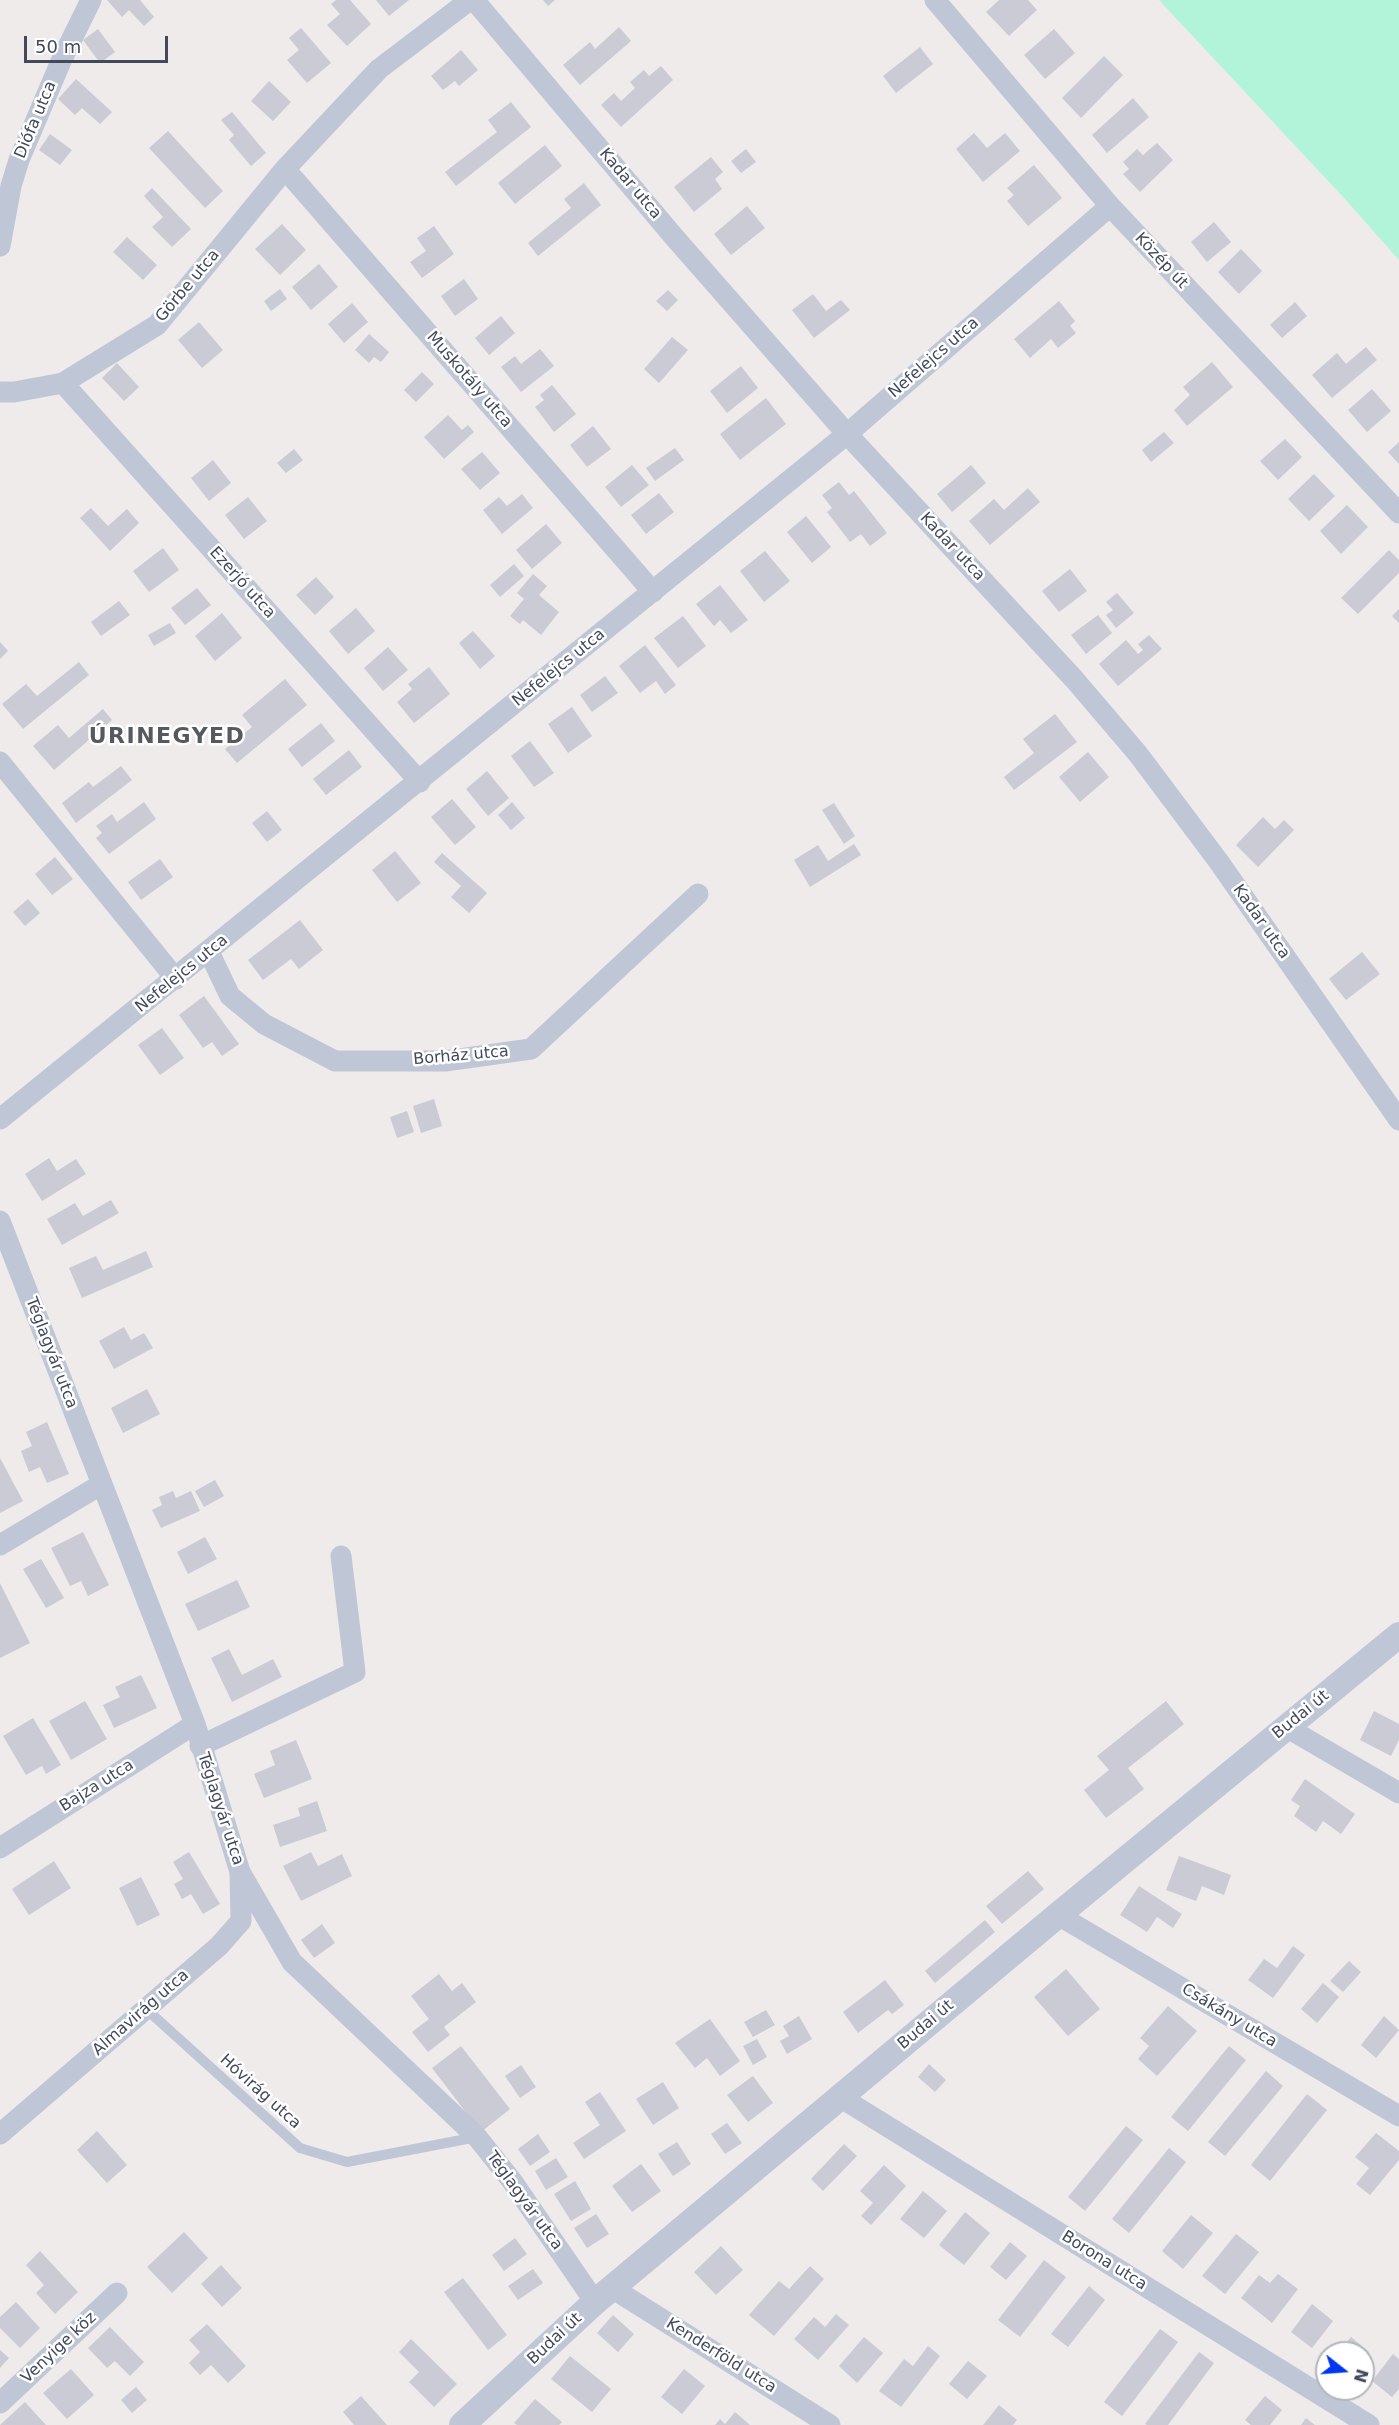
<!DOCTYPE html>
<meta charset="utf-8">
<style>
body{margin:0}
#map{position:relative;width:1399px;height:2425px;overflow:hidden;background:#eeebea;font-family:"DejaVu Sans",sans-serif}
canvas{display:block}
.north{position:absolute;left:1315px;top:2341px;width:60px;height:60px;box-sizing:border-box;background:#fff;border:2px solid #b3b6bd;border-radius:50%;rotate:107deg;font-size:16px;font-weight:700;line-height:24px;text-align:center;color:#41495b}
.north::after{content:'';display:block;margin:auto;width:21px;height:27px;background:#0237f1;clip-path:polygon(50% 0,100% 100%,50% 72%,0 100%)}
.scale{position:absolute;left:24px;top:36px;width:144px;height:27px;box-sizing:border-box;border:3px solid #41495b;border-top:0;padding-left:8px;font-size:18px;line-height:21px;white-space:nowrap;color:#41495b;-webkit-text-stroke:4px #fff;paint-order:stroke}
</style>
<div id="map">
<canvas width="1399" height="2425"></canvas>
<div class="north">N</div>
<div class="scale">50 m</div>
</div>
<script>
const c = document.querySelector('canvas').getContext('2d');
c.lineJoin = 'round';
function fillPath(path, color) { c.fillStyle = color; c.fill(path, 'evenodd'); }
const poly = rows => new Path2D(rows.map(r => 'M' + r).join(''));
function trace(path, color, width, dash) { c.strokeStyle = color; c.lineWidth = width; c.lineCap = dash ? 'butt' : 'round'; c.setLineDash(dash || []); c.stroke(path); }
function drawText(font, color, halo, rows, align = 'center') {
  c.font = font + ' "DejaVu Sans",sans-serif'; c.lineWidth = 5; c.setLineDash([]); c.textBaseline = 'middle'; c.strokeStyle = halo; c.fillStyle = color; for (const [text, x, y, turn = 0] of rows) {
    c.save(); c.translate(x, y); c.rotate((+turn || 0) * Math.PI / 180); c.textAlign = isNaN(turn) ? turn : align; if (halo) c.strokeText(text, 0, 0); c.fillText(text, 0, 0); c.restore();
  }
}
fillPath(poly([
 [1159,0,1399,0,1399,260,1345,199]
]), '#b1f4d9');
fillPath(poly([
 [107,0,140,0,154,17,144,26,129,10,122,17],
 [336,0,350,0,371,24,347,46,327,25,340,14,331,4],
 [376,0,409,0,389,16],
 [543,0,555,0,548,6],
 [999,0,1028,0,1037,10,1009,36,986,12],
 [619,27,631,41,580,85,563,65,590,42,595,49],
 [301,28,331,63,307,83,287,60,299,50,289,38],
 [98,29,115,52,100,63,83,40],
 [1054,29,1075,53,1045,79,1024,55],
 [920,47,933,64,896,93,883,76],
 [461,50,478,70,459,86,455,81,443,90,431,76],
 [1104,56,1123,75,1081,118,1062,98],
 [661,66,673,80,621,127,601,105,614,93,621,101,635,88,630,82,644,70,649,76],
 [76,79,112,112,100,124,82,108,75,115,58,99],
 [269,81,291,102,273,121,251,101],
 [1133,98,1149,117,1107,153,1092,135],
 [511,102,531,127,456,186,445,172,497,132,488,120],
 [232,112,266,153,251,166,229,140,234,135,221,120],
 [168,131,223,191,205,208,149,148],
 [974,133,987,148,1005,133,1020,151,983,182,956,149],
 [50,134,72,150,60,165,39,150],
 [1157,143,1173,160,1140,192,1123,174,1129,169,1123,162,1137,149,1143,155],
 [545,145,562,166,515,204,498,183],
 [746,149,756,162,741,173,731,161],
 [711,157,723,172,715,179,722,189,694,212,674,187],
 [1034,165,1062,198,1028,226,1007,201,1014,195,1007,188],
 [584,183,601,205,538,256,528,243,571,208,564,199],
 [152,188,191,229,172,247,152,227,163,217,144,196],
 [747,206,765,228,731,255,714,234],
 [1214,222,1231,242,1207,262,1191,242],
 [282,224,306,250,280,275,255,249],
 [434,226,454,254,422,278,410,262,426,251,417,238],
 [127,237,157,265,143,280,113,252],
 [1241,249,1262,271,1239,294,1218,272],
 [319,264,338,287,311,310,292,287],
 [464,279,478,299,455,316,441,296],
 [280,289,287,299,271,311,264,301],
 [668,290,678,300,667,311,656,301],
 [813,294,826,311,841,300,850,310,814,338,792,310],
 [1059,301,1075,321,1070,326,1076,333,1058,348,1051,339,1030,358,1014,339],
 [1295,302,1307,316,1282,338,1270,325],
 [352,303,368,322,344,343,328,324],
 [501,316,515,333,489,355,475,338],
 [199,322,223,350,202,368,178,340],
 [369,334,389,352,381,362,374,357,369,363,355,350],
 [672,337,688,350,659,383,644,369],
 [1366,347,1377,360,1332,398,1312,375,1337,353,1346,364],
 [540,349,554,366,521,392,501,367,515,356,521,364],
 [1212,362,1233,387,1187,426,1174,410,1190,395,1183,387],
 [117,363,139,387,124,401,102,378],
 [741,366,758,388,727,413,710,391],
 [422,372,434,384,416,402,404,390],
 [552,385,576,414,554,432,535,407,544,400,540,395],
 [1372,389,1391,411,1367,432,1348,410],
 [766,398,786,424,740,460,720,434],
 [448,415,462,430,468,425,474,432,444,459,424,437],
 [593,426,611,449,587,467,570,445],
 [1164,432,1174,443,1151,462,1142,450],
 [1285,439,1302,457,1278,480,1260,461],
 [1399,442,1399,464,1388,452],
 [675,448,684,460,655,481,646,468],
 [294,449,303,460,286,473,277,463],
 [482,452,500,473,480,490,461,469],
 [213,460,231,483,209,501,191,478],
 [632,465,649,485,621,507,605,487],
 [971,465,986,483,952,512,937,494],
 [1314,474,1335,496,1309,521,1288,499],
 [839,482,849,495,854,491,887,533,870,546,861,534,850,542,827,512,832,508,822,495],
 [1028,488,1040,502,990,545,969,521,994,499,1004,510],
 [659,493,674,512,646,534,631,515],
 [522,494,533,508,502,534,483,510,499,497,507,506],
 [248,497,267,521,244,539,225,515],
 [1347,505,1368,527,1341,554,1320,531],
 [91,508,108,526,127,509,139,523,110,551,80,518],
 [806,516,831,547,812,563,787,532],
 [546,524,562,543,532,569,516,550],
 [163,548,179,570,149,592,133,571],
 [1389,550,1399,560,1399,573,1358,614,1341,598],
 [765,551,790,581,764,602,740,571],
 [514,564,524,576,500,597,490,585],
 [1070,569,1087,591,1059,612,1042,591],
 [533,574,547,586,539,595,559,612,541,635,523,620,520,624,510,616,524,599,517,593],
 [316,577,334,597,315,615,296,595],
 [720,585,748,620,731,633,720,620,714,626,696,604],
 [197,588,211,605,185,625,171,608],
 [1117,593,1134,613,1116,628,1106,615,1113,610,1106,602],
 [119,601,130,615,101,636,91,622],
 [356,608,375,631,348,654,329,631],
 [1399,609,1399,623,1392,616],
 [222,613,242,638,215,661,195,636],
 [1098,615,1112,633,1086,654,1071,635],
 [683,616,706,646,678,668,654,638],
 [170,623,176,633,154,646,148,635],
 [473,631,495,656,480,669,459,643],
 [1149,635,1162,649,1118,686,1099,664,1126,640,1138,654,1143,650,1138,644],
 [0,642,8,651,0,659],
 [645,645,676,685,665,694,656,681,640,693,619,666],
 [388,647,408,670,383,691,364,668],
 [79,662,89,675,23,729,2,704,26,684,37,696],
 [429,667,450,694,414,723,397,702,412,689,408,684],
 [605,676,618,693,592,712,580,695],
 [285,679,307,705,237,763,225,749,252,727,242,715],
 [572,707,592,736,568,753,548,724],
 [103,709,112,720,54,770,33,746,58,725,69,738],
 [1055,714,1077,742,1014,790,1004,777,1034,753,1023,739],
 [321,723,335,741,302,767,288,749],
 [530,741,554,773,534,787,511,756],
 [349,750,362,767,326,795,313,779],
 [1088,752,1109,777,1080,802,1059,777],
 [121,766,132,780,76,823,62,803,89,782,93,787],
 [487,771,509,798,488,816,466,789],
 [452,799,476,827,455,845,431,817],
 [144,802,156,819,109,854,96,838,102,833,96,826,112,814,117,822],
 [512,802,525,818,511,830,498,815],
 [834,803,855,836,844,844,822,810],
 [267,811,282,830,267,842,252,823],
 [1263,817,1275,829,1284,820,1294,830,1258,867,1236,845],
 [854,844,861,855,810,887,794,860,818,845,828,861],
 [395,851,421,883,397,902,372,870],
 [442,853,487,893,469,913,451,897,461,886,434,862],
 [55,857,73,879,52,895,35,874],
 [160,859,173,877,141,900,128,882],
 [28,899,40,913,25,926,13,912],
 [300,920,323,950,299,969,291,959,263,980,248,960],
 [1362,952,1380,974,1346,1000,1329,979],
 [204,996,239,1044,222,1056,212,1042,203,1048,179,1015],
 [162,1028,184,1058,160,1075,138,1045],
 [434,1099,442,1126,421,1133,413,1106],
 [407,1111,414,1132,397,1138,390,1117],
 [49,1158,57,1171,76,1159,86,1174,42,1201,25,1174],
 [111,1200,119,1213,62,1245,47,1219,75,1203,83,1216],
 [146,1251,153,1267,82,1298,69,1268,96,1256,103,1270],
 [124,1327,131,1340,144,1333,153,1348,114,1369,99,1341],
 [147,1389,160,1414,123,1433,111,1408],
 [47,1422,69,1474,47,1483,40,1467,29,1472,21,1451,32,1446,26,1432],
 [0,1458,23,1501,0,1513],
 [215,1480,224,1496,204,1507,195,1491],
 [173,1491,176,1498,191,1491,200,1511,161,1528,152,1510,162,1505,159,1497],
 [83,1532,109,1585,88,1596,81,1581,70,1586,51,1548],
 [205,1537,217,1559,188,1574,177,1552],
 [41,1559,64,1598,46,1608,23,1569],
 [237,1580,250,1607,198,1631,185,1604],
 [0,1583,30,1643,0,1658],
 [229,1649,242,1675,273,1659,282,1677,232,1702,211,1658],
 [141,1675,157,1708,114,1728,103,1705,120,1697,115,1687],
 [85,1701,107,1739,71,1760,49,1721],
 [1166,1701,1184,1724,1128,1768,1144,1789,1106,1818,1084,1790,1109,1770,1097,1756],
 [1374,1711,1399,1724,1399,1740,1391,1756,1360,1740],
 [33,1718,61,1765,46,1774,42,1766,26,1775,3,1736],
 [296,1740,312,1779,264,1798,254,1774,275,1765,270,1751],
 [1305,1779,1355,1814,1341,1834,1323,1821,1316,1832,1294,1816,1300,1806,1291,1800],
 [317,1801,327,1831,280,1847,273,1825,300,1816,298,1808],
 [189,1852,220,1904,203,1914,191,1894,182,1899,174,1884,183,1879,173,1862],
 [311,1852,318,1866,342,1854,352,1876,301,1901,283,1866],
 [1179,1856,1231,1875,1224,1895,1202,1886,1196,1901,1166,1890],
 [54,1861,71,1888,29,1915,12,1889],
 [1028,1871,1044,1889,1002,1924,986,1906],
 [141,1877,160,1915,137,1926,119,1888],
 [1139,1886,1182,1914,1173,1928,1157,1917,1147,1932,1120,1915],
 [985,1920,995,1932,935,1983,925,1971],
 [322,1924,335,1943,314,1958,301,1940],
 [1293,1946,1305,1955,1273,1998,1248,1980,1264,1959,1277,1968],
 [1349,1961,1361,1972,1343,1992,1330,1981],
 [1066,1969,1100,2009,1068,2036,1034,1997],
 [439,1974,452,1991,462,1983,476,2002,444,2027,450,2035,428,2052,412,2032,429,2019,411,1996],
 [885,1980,904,2005,892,2014,888,2010,858,2033,843,2012],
 [1323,1983,1339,1997,1317,2023,1301,2009],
 [1168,2006,1197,2031,1157,2076,1138,2059,1149,2046,1140,2038],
 [766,2010,775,2025,753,2037,744,2022],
 [799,2016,812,2039,787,2054,780,2041,789,2036,783,2026],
 [1384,2016,1399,2030,1376,2058,1361,2045],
 [710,2019,740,2061,720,2076,707,2058,695,2068,675,2043],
 [757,2039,767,2057,753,2065,743,2046],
 [461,2046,510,2109,481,2132,432,2068],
 [1229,2046,1246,2060,1188,2131,1171,2117],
 [929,2064,946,2080,935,2092,918,2077],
 [521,2065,536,2087,520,2098,505,2076],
 [1266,2071,1283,2086,1225,2156,1208,2142],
 [753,2076,773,2103,748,2122,727,2095],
 [663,2082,679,2108,653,2125,636,2099],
 [600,2092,626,2131,584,2159,573,2143,600,2125,585,2102],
 [1307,2094,1327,2110,1270,2181,1251,2165],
 [727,2123,742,2143,725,2154,711,2134],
 [1126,2126,1143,2140,1085,2211,1068,2197],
 [97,2131,127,2165,107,2183,77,2150],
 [1376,2133,1399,2151,1399,2160,1370,2195,1356,2184,1369,2168,1355,2157],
 [538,2134,550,2152,530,2166,518,2149],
 [677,2142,691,2164,673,2176,658,2154],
 [844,2144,857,2156,823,2191,811,2179],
 [1169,2148,1186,2162,1129,2233,1112,2219],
 [556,2158,568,2177,546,2190,535,2171],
 [641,2164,661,2191,632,2212,612,2186],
 [884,2165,906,2186,871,2225,861,2216,873,2203,860,2191],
 [575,2181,591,2209,571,2221,554,2194],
 [923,2191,947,2211,924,2238,900,2219],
 [965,2212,990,2233,964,2265,939,2245],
 [596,2214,609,2234,587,2248,574,2228],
 [1191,2215,1213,2233,1183,2269,1162,2251],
 [184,2232,208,2258,172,2293,147,2267],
 [1236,2234,1259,2252,1225,2294,1202,2276],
 [515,2238,527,2254,504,2271,492,2255],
 [1010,2242,1027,2256,1006,2280,990,2267],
 [721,2246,743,2270,716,2295,694,2272],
 [40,2251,78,2292,55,2314,36,2293,44,2285,26,2265],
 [1044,2260,1066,2277,1020,2337,998,2320],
 [221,2265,242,2288,222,2307,201,2284],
 [810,2266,824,2279,774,2336,749,2315,779,2281,789,2289],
 [533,2269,543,2283,518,2300,508,2286],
 [1278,2274,1298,2289,1272,2323,1241,2298,1259,2275,1270,2283],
 [463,2278,507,2335,488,2350,444,2292],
 [1089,2286,1105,2300,1068,2347,1051,2334],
 [16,2302,40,2328,20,2348,0,2328,0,2317],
 [1312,2304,1333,2321,1312,2348,1291,2332],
 [836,2314,849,2325,818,2360,794,2339,814,2317,825,2327],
 [613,2315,634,2334,618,2352,597,2333],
 [207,2324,246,2366,228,2383,211,2365,200,2375,189,2363,200,2352,189,2340],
 [110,2327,144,2362,130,2376,115,2361,107,2368,88,2348],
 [1160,2329,1178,2342,1122,2416,1104,2402],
 [864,2337,883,2353,857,2383,839,2366],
 [1351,2337,1369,2352,1363,2360,1363,2353,1338,2353],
 [411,2339,457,2384,434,2407,409,2382,419,2372,399,2352],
 [928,2346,940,2356,901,2407,879,2391,904,2359,913,2366],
 [0,2350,9,2358,0,2368],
 [1199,2352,1214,2363,1168,2425,1147,2425,1145,2424],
 [1393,2354,1399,2359,1399,2389,1392,2397,1372,2381],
 [570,2356,611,2389,592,2412,551,2379],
 [968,2361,987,2376,967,2399,949,2384],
 [71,2369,94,2395,67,2419,43,2393],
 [684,2369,705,2386,682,2414,661,2397],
 [136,2387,147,2400,132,2413,121,2400],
 [361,2396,387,2425,354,2425,343,2412],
 [1265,2396,1282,2410,1270,2425,1251,2425,1245,2420],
 [535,2399,562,2422,559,2425,517,2425,514,2423],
 [25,2402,46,2425,0,2425],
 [999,2405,1017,2420,1013,2425,983,2425],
 [735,2412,750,2425,715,2425,720,2419,725,2424],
 [1306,2418,1315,2425,1301,2425]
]), '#cacbd4');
trace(poly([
 [146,2009,300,2148,347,2162,477,2137]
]), '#bfc6d5', 10);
trace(poly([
 [474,0,675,238,847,434,1074,679,1138,754,1219,862,1399,1120],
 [935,0,1110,206,1399,513],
 [285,169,653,592],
 [0,246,11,186,19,160,62,59,91,0],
 [63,383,420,782],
 [0,392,14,392,63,383,157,325,285,169,379,69,470,0],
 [0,762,176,979],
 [209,952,230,996,264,1024,335,1061,445,1061,531,1049,698,894],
 [0,1119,847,434,1110,206],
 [0,1221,195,1724,240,1872,292,1962,477,2137,512,2181,595,2302],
 [0,1545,102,1484],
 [1286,1727,1399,1793],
 [200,1746,355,1672,341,1556],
 [0,1848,195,1724],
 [1058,1915,1399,2116],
 [840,2097,1369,2425],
 [0,2134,219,1946,241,1921,240,1873],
 [612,2288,830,2425],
 [0,2403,117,2293]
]), '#bfc6d5', 21);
trace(poly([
 [462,2425,595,2302,1058,1915,1399,1635]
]), '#bfc6d5', 26);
drawText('16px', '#41495b', '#fff', [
 ["Diófa utca",36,120,-67],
 ["Kadar utca",630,184,50],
 ["Közép út",1161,261,47],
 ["Görbe utca",188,286,-50],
 ["Nefelejcs utca",934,358,-41],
 ["Muskotály utca",469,380,49],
 ["Kadar utca",952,547,47],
 ["Ezerjó utca",242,583,48],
 ["Nefelejcs utca",559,668,-39],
 ["Kadar utca",1261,922,55],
 ["Nefelejcs utca",182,974,-39],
 ["Borház utca",461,1056,-5],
 ["Téglagyár utca",51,1353,69],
 ["Budai út",1301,1715,-39],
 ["Bajza utca",97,1786,-32],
 ["Téglagyár utca",220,1809,72],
 ["Almavirág utca",141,2013,-41],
 ["Csákány utca",1229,2016,31],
 ["Budai út",926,2025,-40],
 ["Hóvirág utca",260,2092,42],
 ["Téglagyár utca",524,2201,54],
 ["Borona utca",1104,2261,32],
 ["Budai út",555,2339,-43],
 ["Venyige köz",59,2348,-43],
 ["Kenderföld utca",721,2356,32]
]);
c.letterSpacing = '1.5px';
drawText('bold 22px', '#575961', '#fff', [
 ["ÚRINEGYED",167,737]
]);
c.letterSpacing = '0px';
</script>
